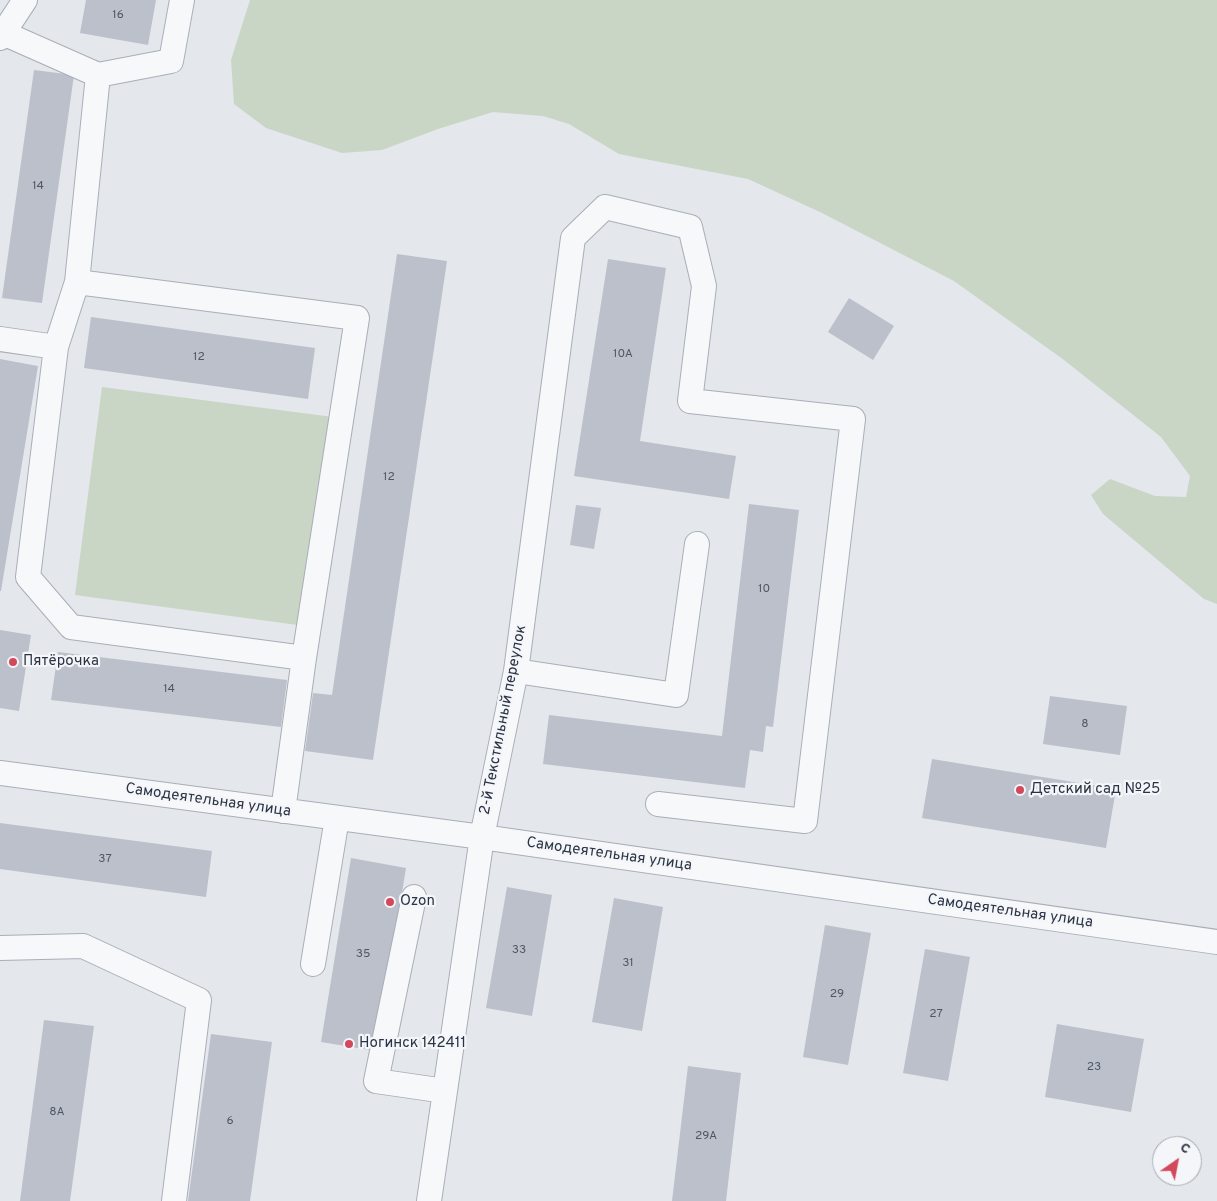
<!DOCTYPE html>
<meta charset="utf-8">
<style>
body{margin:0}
#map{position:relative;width:1217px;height:1201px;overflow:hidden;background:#e4e7ec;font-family:Overpass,sans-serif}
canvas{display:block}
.north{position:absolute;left:1152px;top:1136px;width:50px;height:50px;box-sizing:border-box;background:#f4f6f9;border:1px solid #a4a8b1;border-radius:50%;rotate:33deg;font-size:14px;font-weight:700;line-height:20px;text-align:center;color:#2b3445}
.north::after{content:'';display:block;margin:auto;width:18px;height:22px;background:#d1495b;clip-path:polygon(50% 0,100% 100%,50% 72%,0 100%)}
</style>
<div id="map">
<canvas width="1217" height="1201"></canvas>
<div class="north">С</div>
</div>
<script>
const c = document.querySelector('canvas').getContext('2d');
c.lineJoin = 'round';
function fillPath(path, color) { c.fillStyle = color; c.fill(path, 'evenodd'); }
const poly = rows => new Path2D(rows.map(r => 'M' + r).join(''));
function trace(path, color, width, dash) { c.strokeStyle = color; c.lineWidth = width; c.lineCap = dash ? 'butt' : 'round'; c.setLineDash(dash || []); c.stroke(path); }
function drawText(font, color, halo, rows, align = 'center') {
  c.font = font + ' Overpass,sans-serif'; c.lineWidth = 4.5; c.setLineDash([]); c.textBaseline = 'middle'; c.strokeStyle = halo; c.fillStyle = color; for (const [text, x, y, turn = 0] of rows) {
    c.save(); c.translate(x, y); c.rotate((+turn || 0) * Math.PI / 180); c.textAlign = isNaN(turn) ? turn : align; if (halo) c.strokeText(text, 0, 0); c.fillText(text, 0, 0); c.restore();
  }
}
fillPath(poly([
 [250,0,1217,0,1217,604,1204,599,1103,514,1091,495,1110,479,1155,496,1186,497,1190,476,1161,437,1064,360,954,281,822,213,748,179,619,154,569,124,543,116,493,112,438,129,382,150,342,153,266,128,234,104,231,60],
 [102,387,333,417,305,626,75,595]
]), '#c9d6c5');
fillPath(poly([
 [86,0,156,0,148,45,80,33],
 [34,70,74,75,42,303,2,298],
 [397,254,447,261,373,760,305,751,313,693,332,695],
 [608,259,666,268,640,441,736,456,729,499,574,476],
 [849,298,894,326,873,360,828,332],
 [91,317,315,348,308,399,84,368],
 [0,359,38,366,1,591,0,591],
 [749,504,799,510,773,727,766,726,763,752,750,750,745,788,543,764,549,715,722,736],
 [576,505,601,508,594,549,570,545],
 [0,630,31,635,19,711,0,708],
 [58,652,287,680,281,727,51,700],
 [1050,696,1127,706,1120,755,1043,744],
 [932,759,1116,789,1106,848,922,818],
 [0,823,212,851,206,897,0,869],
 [351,858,406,868,376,1051,321,1042],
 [507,887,552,895,532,1016,486,1008],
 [614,898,663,907,642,1031,592,1022],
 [825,925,871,933,848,1065,803,1057],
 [925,949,970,957,948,1081,903,1073],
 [44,1020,94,1026,70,1201,20,1201],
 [1057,1024,1144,1039,1131,1112,1045,1097],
 [211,1034,272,1042,250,1201,188,1201],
 [688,1066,741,1073,726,1201,672,1201]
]), '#bbc0ca');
const minor = poly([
 [3,33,98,75],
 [0,38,25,0],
 [77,282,98,75,171,61,182,0],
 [0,339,56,347,77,282,357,318,304,658,283,811],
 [56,347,28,577,71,627,304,658],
 [516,671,676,695,697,544],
 [0,773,482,837,1217,942],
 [414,897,376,1081,445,1091],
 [0,948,83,946,199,1000,174,1201],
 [313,964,337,818],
 [429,1201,482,837,516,671,573,238,605,207,690,227,704,286,690,401,853,419,805,821,658,804]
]);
trace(minor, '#a9aeb7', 26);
trace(minor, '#f7f8fa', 24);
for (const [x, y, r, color] of [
 [13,662,5,"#d1495b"],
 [1020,790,5,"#d1495b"],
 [390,902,5,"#d1495b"],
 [349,1044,5,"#d1495b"]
]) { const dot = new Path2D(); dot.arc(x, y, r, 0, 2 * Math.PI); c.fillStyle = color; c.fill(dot); trace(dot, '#f4f6f9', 2); }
drawText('12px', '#4f5766', null, [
 ["16",118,16],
 ["14",38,187],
 ["10А",623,355],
 ["12",199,358],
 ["12",389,478],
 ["10",764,590],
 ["14",169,690],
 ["8",1085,725],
 ["37",105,860],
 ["33",519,951],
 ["35",363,955],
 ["31",628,964],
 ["29",837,995],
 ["27",936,1015],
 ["23",1094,1068],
 ["8А",57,1113],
 ["6",230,1122],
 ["29А",706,1137]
]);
drawText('15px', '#2b3445', '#f4f6f9', [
 ["Пятёрочка",23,662],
 ["Детский сад №25",1030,790],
 ["Ozon",400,902],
 ["Ногинск 142411",359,1044]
], 'left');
drawText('15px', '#2b3445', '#f4f6f9', [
 ["2-й Текстильный переулок",504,720,-79],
 ["Самодеятельная улица",208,801,8],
 ["Самодеятельная улица",609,855,8],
 ["Самодеятельная улица",1010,912,8]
]);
</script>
